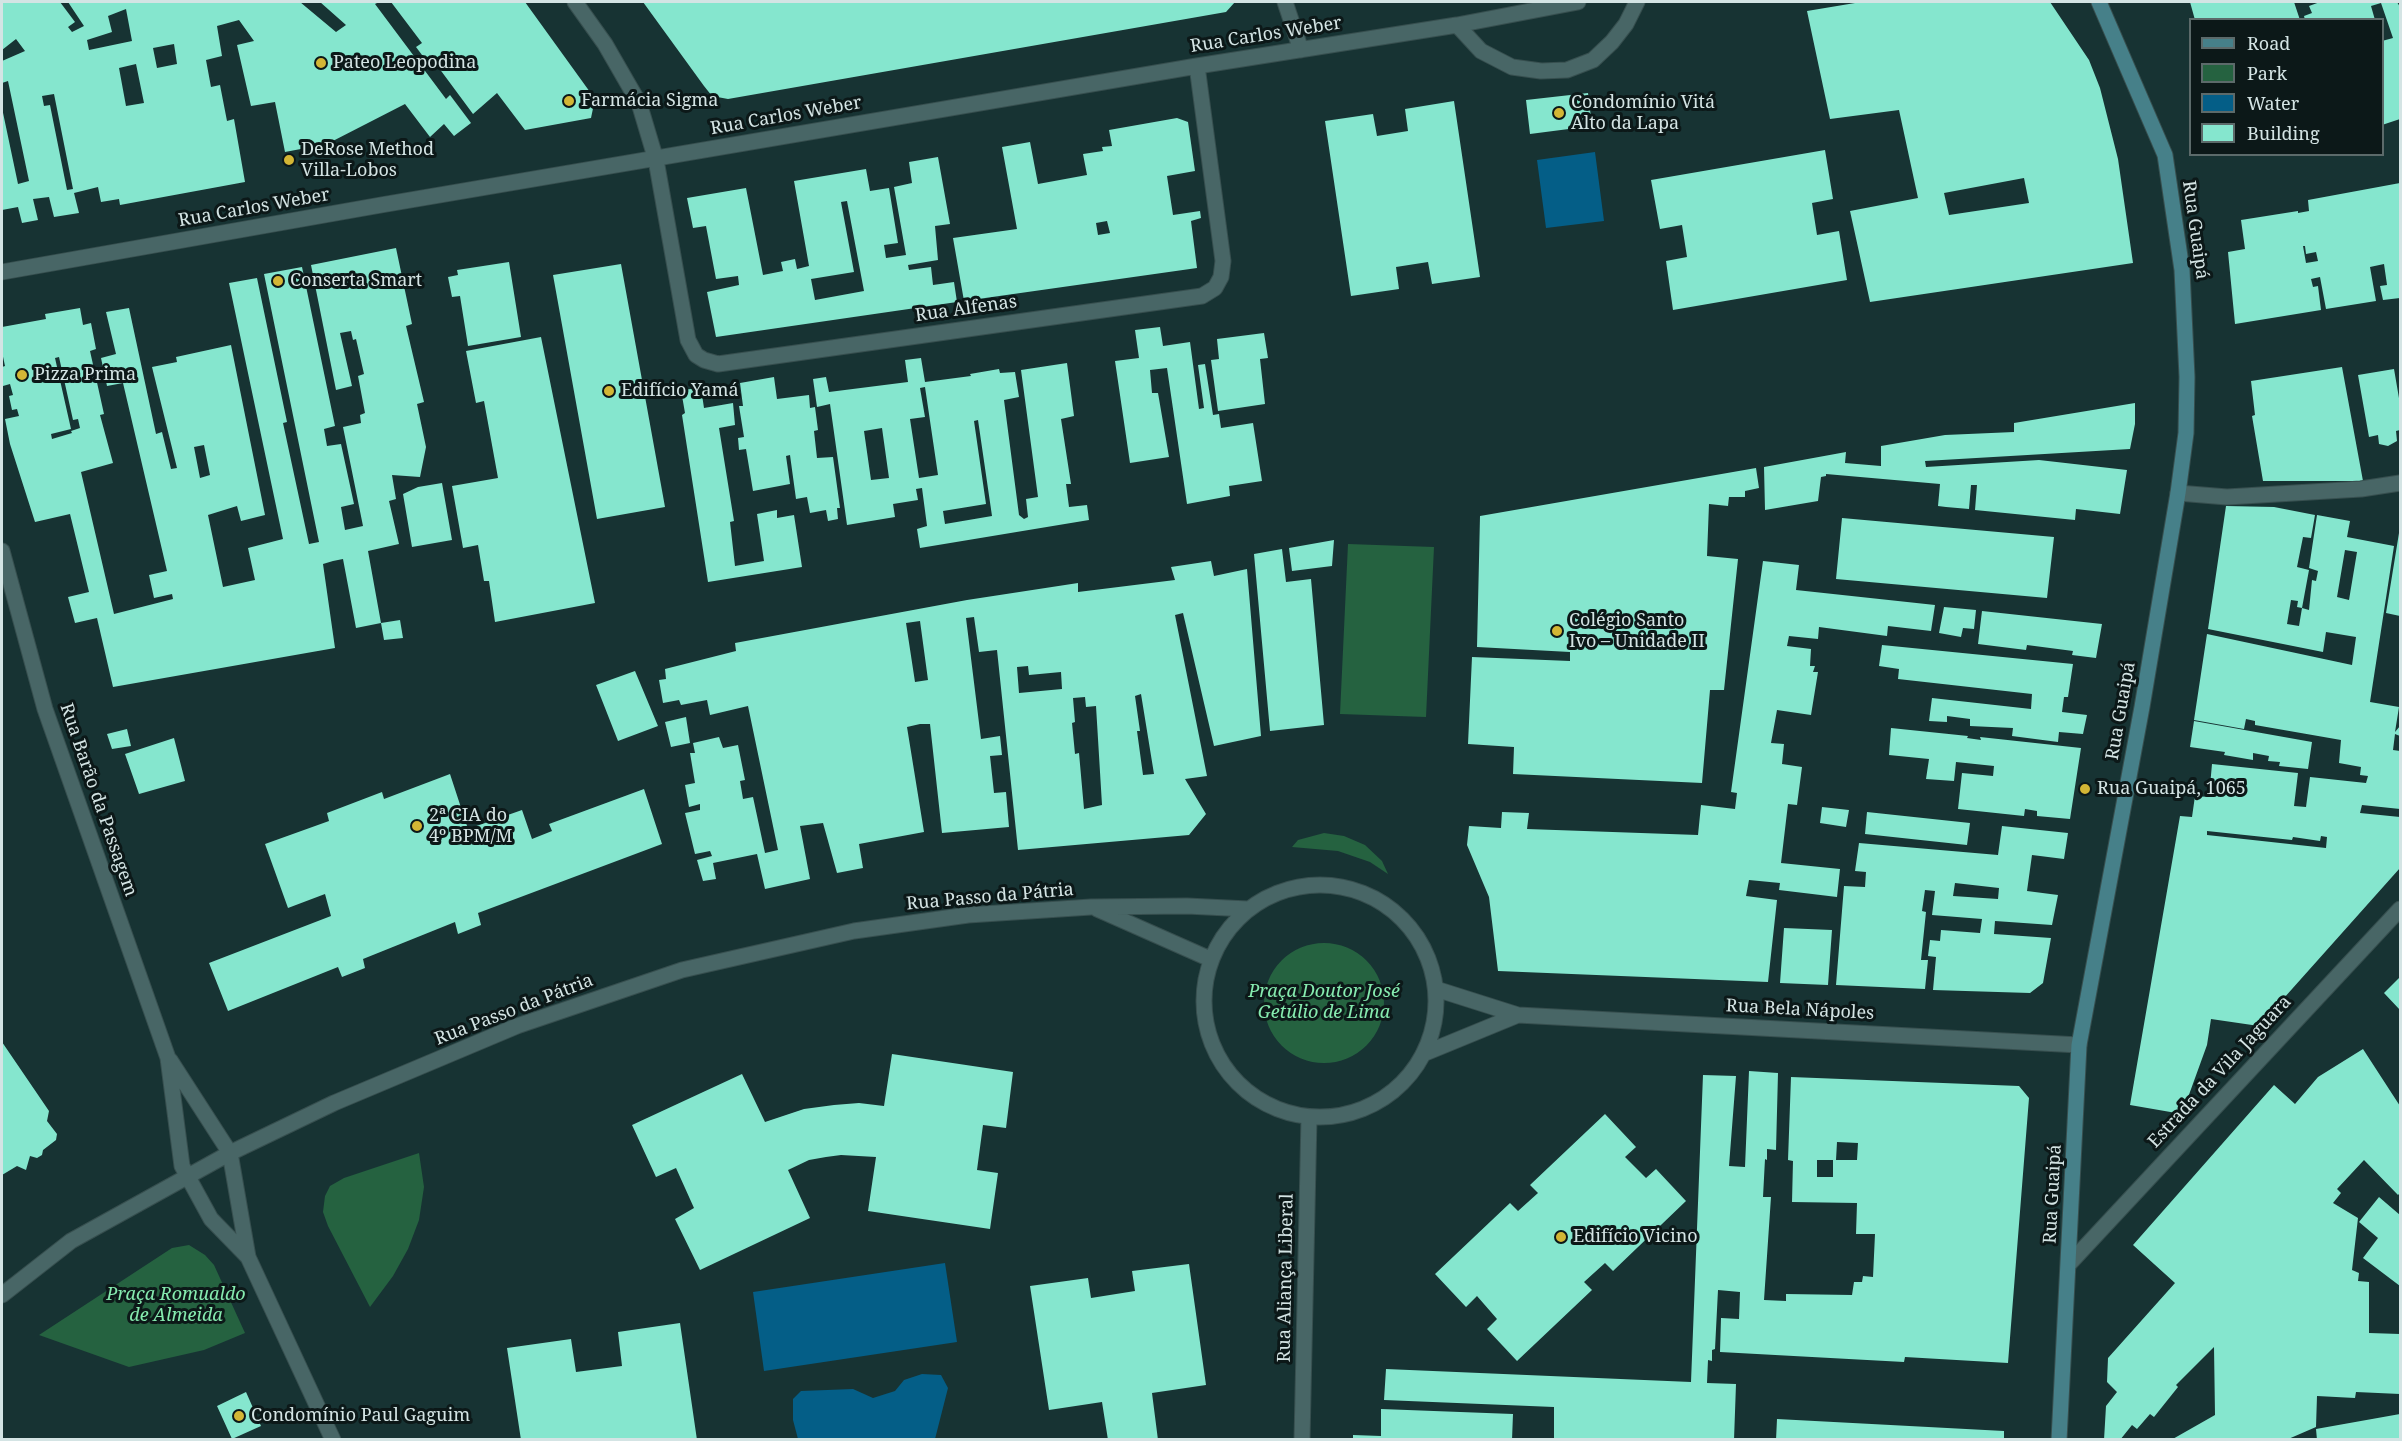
<!DOCTYPE html>
<meta charset="utf-8">
<style>
body{margin:0}
#map{position:relative;width:2402px;height:1441px;overflow:hidden;background:#173333;font-family:"Noto Serif",serif}
canvas{display:block}
.frame{position:absolute;inset:0;border:3px solid #d4e4e4;pointer-events:none}
.legend{position:absolute;left:2189px;top:18px;width:195px;height:138px;box-sizing:border-box;background:#0c1818;border:2px solid #5c6a6a;margin:0;padding:8px 10px;list-style:none;font-size:18px;color:#d4e4e4}
.legend li{display:flex;align-items:center;gap:12px;height:30px}
.legend b{width:30px;border:2px solid #5c6a6a}
</style>
<div id="map">
<canvas width="2402" height="1441"></canvas>
<div class="frame"></div>
<ul class="legend">
<li><b style="height:8px;background:#468089"></b>Road</li>
<li><b style="height:16px;background:#256240"></b>Park</li>
<li><b style="height:16px;background:#045e87"></b>Water</li>
<li><b style="height:16px;background:#85e6ce"></b>Building</li>
</ul>
</div>
<script>
const c = document.querySelector('canvas').getContext('2d');
c.lineJoin = 'round';
function fillPath(path, color) { c.fillStyle = color; c.fill(path, 'evenodd'); }
const poly = rows => new Path2D(rows.map(r => 'M' + r).join(''));
function trace(path, color, width, dash) { c.strokeStyle = color; c.lineWidth = width; c.lineCap = dash ? 'butt' : 'round'; c.setLineDash(dash || []); c.stroke(path); }
function drawText(font, color, halo, rows, align = 'center') {
  c.font = font + ' "Noto Serif",serif'; c.lineWidth = 6; c.setLineDash([]); c.textBaseline = 'middle'; c.strokeStyle = halo; c.fillStyle = color; for (const [text, x, y, turn = 0] of rows) {
    c.save(); c.translate(x, y); c.rotate((+turn || 0) * Math.PI / 180); c.textAlign = isNaN(turn) ? turn : align; if (halo) c.strokeText(text, 0, 0); c.fillText(text, 0, 0); c.restore();
  }
}
fillPath(poly([
 [1348,544,1434,547,1426,717,1340,714],
 [1324,833,1344,836,1365,845,1382,861,1388,874,1370,862,1338,851,1292,847,1298,840],
 '1264 1003a60 60 0 1 1 120 0a60 60 0 1 1-120 0Z',
 [419,1153,424,1187,419,1220,408,1249,393,1276,370,1307,328,1226,323,1212,325,1196,330,1186,344,1178],
 [189,1245,205,1255,214,1265,245,1333,204,1350,129,1367,39,1335,172,1248]
]), '#256240');
fillPath(poly([
 [1595,152,1604,221,1546,228,1537,160],
 [945,1263,957,1342,764,1371,753,1292],
 [922,1374,941,1375,948,1388,935,1439,798,1439,793,1420,793,1399,801,1391,853,1389,873,1398,895,1391,904,1380]
]), '#045e87');
fillPath(poly([
 [2,2,60,2,75,22,68,27,72,32,84,26,68,2,300,2,336,32,346,25,320,2,379,2,375,4,446,99,450,95,471,123,454,136,444,124,430,137,405,104,327,144,285,152,275,102,251,106,237,45,254,41,239,20,217,26,222,56,206,60,211,87,220,85,227,121,234,119,245,182,120,205,119,199,101,202,98,187,74,193,79,213,54,217,49,197,33,199,38,220,22,223,18,207,2,210,2,108,18,184,29,181,8,81,2,83,2,61,25,51,16,39,2,50],
 [126,9,132,41,89,50,87,40,112,32,108,16],
 [174,44,177,64,157,68,153,48],
 [136,64,144,103,126,106,119,68],
 [54,94,73,189,67,190,50,105,44,106,42,96],
 [391,2,525,2,595,99,591,118,525,130,497,93,473,114,436,64,431,67,416,47,422,43],
 [643,2,1235,2,1226,12,728,99,712,96,704,86],
 [1861,2,2050,2,2089,60,2100,88,2118,159,2133,263,1870,302,1850,211,1918,198,1899,110,1830,119,1807,11],
 [2024,178,2029,203,1949,215,1944,193],
 [2190,2,2294,2,2300,20,2195,20],
 [2320,2,2397,2,2400,7,2400,119,2382,125,2382,41,2393,38,2381,3,2371,6,2375,20,2305,20,2304,16,2312,13,2309,6],
 [1588,93,1592,126,1530,134,1526,100],
 [1454,101,1480,277,1432,284,1428,262,1396,267,1399,289,1351,296,1325,121,1373,114,1377,136,1408,131,1405,109],
 [1177,118,1188,122,1195,171,1167,176,1173,215,1200,211,1201,218,1191,221,1197,268,964,301,953,238,1017,229,1002,147,1030,142,1038,184,1087,175,1083,154,1103,151,1102,147,1112,146,1109,130],
 [1107,221,1110,233,1098,235,1096,223],
 [1825,150,1833,199,1812,203,1817,235,1839,231,1847,280,1673,310,1666,261,1687,257,1682,225,1660,229,1651,180],
 [938,157,950,224,935,226,938,260,908,265,909,270,931,267,933,285,954,282,957,302,716,337,707,292,739,285,738,276,716,279,706,226,693,228,687,198,746,188,763,275,783,271,781,262,795,259,797,269,809,266,794,181,866,169,870,191,889,188,898,243,884,245,886,258,906,255,894,187,912,183,909,162],
 [847,201,864,291,815,300,811,279,854,272,841,202],
 [2400,183,2400,298,2383,300,2380,286,2387,285,2384,264,2370,267,2376,301,2326,309,2320,277,2311,279,2313,287,2318,286,2321,310,2235,324,2228,252,2245,249,2241,220,2298,211,2298,213,2309,211,2308,200],
 [2303,246,2305,246,2306,254,2316,252,2318,261,2306,263],
 [396,248,412,324,406,326,424,402,417,404,426,447,420,477,392,475,396,499,389,501,399,544,368,551,381,623,356,628,343,559,333,561,323,564,335,648,113,687,97,618,75,623,68,597,89,592,70,514,35,522,10,444,5,419,19,416,17,409,12,410,9,396,13,395,10,384,3,386,2,381,2,367,5,366,2,352,2,327,46,319,45,314,80,308,83,325,91,323,96,349,90,351,104,414,100,415,113,463,81,472,114,614,173,599,172,594,154,598,149,575,167,571,123,383,107,386,101,358,116,354,106,312,129,308,156,434,162,432,171,469,177,468,152,367,177,362,176,357,231,345,265,515,241,521,237,506,208,515,223,587,255,580,248,548,283,539,229,283,257,278,287,422,283,423,309,544,319,542,264,274,302,267,335,426,324,429,327,446,341,444,354,504,341,507,345,530,363,526,343,427,361,423,360,415,365,413,358,376,364,374,356,339,353,340,351,331,340,333,352,386,336,390,311,265],
 [59,357,73,420,78,419,80,428,71,431,72,433,52,439,51,434,71,429,55,358],
 [204,445,210,475,200,478,194,447],
 [509,262,521,337,468,346,460,296,452,297,448,277,458,275,457,270],
 [621,264,665,507,597,519,553,275],
 [1160,327,1163,346,1190,342,1199,409,1204,408,1198,365,1205,364,1213,415,1219,414,1221,428,1253,423,1262,481,1229,486,1230,496,1187,504,1167,368,1150,370,1152,393,1158,393,1169,457,1130,463,1115,361,1139,358,1135,330],
 [1264,333,1268,358,1260,359,1265,404,1218,411,1211,360,1219,359,1217,339],
 [541,337,595,603,495,622,489,581,484,581,478,545,463,548,452,486,498,478,484,401,476,403,466,351],
 [921,358,925,382,971,376,970,374,999,369,1000,373,1015,372,1019,397,1004,400,1019,515,1024,519,1028,517,1026,499,1038,497,1021,370,1067,363,1074,416,1061,419,1071,484,1066,484,1069,507,1087,505,1089,520,920,548,917,529,927,526,922,488,916,489,918,500,893,504,895,517,847,525,830,404,817,407,813,379,826,377,829,392,908,382,905,360],
 [925,387,938,475,919,478,910,419,925,417,920,388],
 [978,420,992,516,945,524,943,511,986,504,974,421],
 [882,428,889,478,871,480,864,431],
 [2342,367,2363,481,2263,481,2252,416,2255,415,2251,381],
 [2394,369,2400,404,2400,430,2396,431,2397,441,2388,446,2379,444,2378,435,2369,437,2358,375],
 [774,377,777,399,809,395,810,408,815,407,818,430,814,431,817,458,833,457,840,508,837,508,838,519,828,521,826,510,810,513,807,497,796,499,790,455,786,456,790,484,753,491,746,449,739,450,738,438,744,437,739,406,743,406,740,383],
 [701,388,704,408,733,403,735,425,719,428,734,521,730,522,735,566,764,561,757,514,777,510,777,518,794,515,802,567,708,582,682,415,685,413,681,390],
 [2135,403,2135,424,2130,449,1925,461,1926,467,2039,460,2127,470,2120,514,2076,509,2075,520,1975,510,1977,485,1971,485,1969,509,1946,507,1938,506,1940,484,1826,474,1826,476,1821,477,1818,501,1765,510,1764,467,1846,452,1845,463,1881,466,1881,446,1945,435,2014,432,2014,423],
 [1756,468,1759,488,1745,491,1745,497,1729,497,1728,506,1709,504,1707,556,1738,559,1724,690,1710,690,1702,783,1513,774,1514,747,1468,744,1472,657,1570,661,1570,652,1477,647,1480,516],
 [442,483,452,540,412,547,403,494,418,487],
 [2226,506,2274,507,2315,515,2311,538,2303,537,2297,567,2309,570,2302,608,2309,610,2312,580,2316,581,2318,571,2309,568,2317,515,2350,521,2347,537,2394,546,2370,702,2399,707,2395,732,2400,726,2400,736,2395,734,2393,750,2400,751,2400,809,2362,805,2360,813,2400,817,2400,868,2259,1026,2211,1019,2207,1045,2182,1114,2130,1105,2180,816,2192,817,2195,796,2209,797,2212,764,2298,773,2294,806,2306,807,2310,777,2366,783,2368,776,2360,775,2361,767,2339,763,2341,740,2255,725,2255,721,2246,719,2244,729,2194,720,2207,634,2352,665,2356,637,2326,632,2323,652,2208,629],
 [2345,550,2357,552,2349,600,2337,597],
 [2291,600,2298,601,2297,607,2302,608,2299,626,2287,624],
 [2207,831,2292,840,2293,837,2320,841,2321,836,2327,837,2326,848,2207,835],
 [1842,518,2054,537,2047,598,1836,579],
 [2399,533,2400,533,2400,616,2386,613],
 [1334,540,1332,566,1292,571,1289,548],
 [1282,549,1286,582,1311,579,1324,725,1270,731,1254,554],
 [1211,561,1214,576,1247,569,1261,736,1214,746,1183,613,1175,615,1207,776,1185,779,1206,814,1189,835,1018,850,997,650,979,652,974,617,966,618,981,739,1000,736,1002,755,990,756,994,793,1006,792,1009,827,942,833,930,724,920,724,907,727,924,832,859,844,863,868,837,873,823,823,800,826,810,879,765,889,757,854,713,863,716,879,703,881,697,860,712,856,710,851,695,854,685,813,700,810,700,804,689,807,685,785,695,783,690,753,695,753,693,743,719,737,723,748,738,745,745,780,740,781,743,799,753,797,765,853,778,850,748,706,710,715,707,700,681,705,679,700,663,703,659,680,666,679,665,669,736,651,735,643,967,600,1078,583,1078,592,1175,580,1171,567],
 [920,621,928,680,915,682,906,623],
 [1028,666,1029,675,1061,672,1062,689,1019,693,1017,667],
 [1141,694,1154,774,1143,775,1137,731,1140,731,1135,696],
 [1085,697,1086,707,1096,706,1102,805,1084,809,1079,753,1075,754,1072,723,1075,722,1073,698],
 [1763,561,1799,565,1796,590,1935,605,1931,631,1888,626,1887,636,1819,627,1818,639,1789,636,1787,646,1811,649,1810,666,1815,666,1813,672,1818,672,1811,715,1777,710,1771,743,1784,744,1782,764,1802,767,1797,805,1788,804,1781,863,1840,869,1837,897,1779,890,1780,883,1749,880,1746,896,1777,900,1768,982,1498,971,1489,897,1467,845,1469,826,1501,828,1502,812,1529,813,1527,829,1698,835,1701,805,1735,809,1737,793,1731,792],
 [1944,607,1976,610,1974,629,1963,628,1961,637,1939,633],
 [1982,611,2102,624,2096,658,2072,655,2073,651,2027,645,2026,650,1978,644],
 [400,620,403,638,384,640,381,623],
 [1882,645,2073,664,2068,697,2064,697,2062,712,2087,715,2083,734,2059,732,2058,742,2012,736,2013,728,1970,726,1970,719,1947,716,1947,722,1929,721,1932,698,2031,709,2032,694,1898,679,1899,669,1879,666],
 [635,671,658,726,618,741,596,685],
 [686,717,690,743,671,747,665,722],
 [2194,721,2312,742,2308,769,2279,766,2280,762,2268,761,2269,756,2253,753,2253,760,2224,755,2225,752,2190,747],
 [1891,728,1968,736,1967,738,1981,740,1980,737,2081,748,2070,819,2037,816,2037,811,2025,809,2024,816,1958,809,1962,773,1993,776,1994,766,1956,762,1954,781,1926,779,1929,759,1889,755],
 [127,729,131,746,112,749,107,734],
 [174,738,185,781,139,794,125,754],
 [450,774,468,829,522,810,532,839,552,831,549,824,644,789,662,844,478,913,481,925,458,934,455,922,363,959,365,968,342,977,338,967,228,1011,209,963,331,916,325,894,288,908,265,844,329,821,327,813,382,792,384,799],
 [1822,807,1849,810,1846,827,1820,823],
 [1867,812,1970,823,1967,845,1865,834],
 [2002,826,2068,833,2064,859,2032,855,2027,891,2058,895,2052,925,1995,921,1994,934,2051,938,2043,983,2030,993,1933,990,1936,957,1928,956,1930,940,1940,941,1941,930,1980,933,1982,919,1932,915,1935,891,1925,890,1922,911,1926,912,1921,960,1928,960,1925,989,1836,985,1844,886,1865,887,1866,872,1855,871,1859,843,1998,855],
 [1955,883,1999,888,1998,899,1953,896],
 [1784,928,1832,930,1828,985,1780,983],
 [2400,977,2400,1010,2384,993],
 [2,1042,49,1111,47,1121,57,1134,56,1140,43,1150,42,1155,37,1158,30,1156,26,1170,17,1166,2,1175],
 [2363,1049,2400,1106,2400,1193,2398,1195,2364,1160,2337,1189,2341,1193,2333,1203,2358,1218,2352,1270,2359,1273,2358,1281,2369,1282,2369,1333,2400,1334,2400,1394,2356,1392,2355,1398,2317,1396,2316,1427,2286,1440,2171,1440,2215,1415,2214,1347,2176,1385,2178,1387,2154,1417,2150,1414,2137,1429,2132,1425,2120,1440,2104,1440,2106,1406,2117,1392,2107,1382,2108,1358,2175,1283,2133,1245,2274,1085,2295,1104,2318,1077],
 [892,1054,1013,1072,1006,1128,983,1125,977,1170,998,1173,990,1229,868,1211,876,1157,841,1155,826,1157,809,1160,788,1170,810,1218,700,1270,675,1219,694,1208,676,1168,656,1177,632,1125,742,1074,765,1122,804,1109,834,1105,859,1103,884,1106],
 [1749,1071,1778,1073,1776,1150,1767,1149,1767,1160,1765,1159,1763,1197,1771,1197,1764,1300,1786,1301,1786,1294,1852,1295,1854,1282,1862,1282,1863,1276,1873,1277,1875,1234,1856,1234,1857,1203,1792,1202,1793,1161,1788,1160,1791,1077,2019,1086,2029,1098,2008,1363,1905,1357,1904,1362,1720,1352,1721,1318,1739,1319,1740,1292,1718,1290,1715,1349,1712,1350,1712,1361,1708,1360,1707,1383,1736,1384,1734,1440,1554,1440,1554,1407,1384,1400,1386,1369,1691,1382,1703,1075,1736,1076,1729,1166,1745,1167],
 [1837,1142,1858,1143,1857,1160,1836,1160],
 [1817,1160,1833,1160,1833,1177,1817,1177],
 [1605,1114,1636,1147,1625,1157,1646,1178,1656,1169,1686,1201,1613,1271,1605,1263,1584,1282,1592,1290,1517,1361,1487,1329,1497,1319,1477,1296,1466,1307,1435,1274,1510,1203,1518,1211,1538,1193,1530,1185],
 [2379,1197,2400,1215,2400,1286,2363,1258,2378,1238,2359,1222],
 [1189,1264,1206,1385,1152,1393,1158,1440,1108,1440,1102,1402,1049,1410,1030,1286,1088,1278,1091,1298,1135,1291,1132,1271],
 [680,1323,697,1440,521,1440,507,1348,571,1339,576,1372,622,1366,618,1332],
 [246,1392,261,1426,232,1439,217,1406],
 [1381,1409,1513,1414,1512,1440,1353,1440,1353,1435,1381,1436],
 [2400,1414,2400,1440,2317,1440,2316,1429],
 [1777,1419,2004,1431,2004,1440,1776,1440]
]), '#85e6ce');
const street = poly([
 [575,2,605,44,639,103,656,160,688,340,696,355,704,360,718,364,1202,296,1215,288,1221,277,1223,261,1197,66],
 [1285,2,1301,50],
 [1457,25,1481,51,1512,67,1541,71,1567,70,1593,60,1612,42,1626,24,1637,2],
 [2,272,381,205,1197,66,1457,25,1578,2],
 [2178,493,2227,497,2361,489,2400,483],
 [2,551,45,709,168,1058,182,1166,211,1219,248,1257],
 '1204 1001a116 116 0 1 1 232 0a116 116 0 1 1-232 0Z',
 [1097,909,1210,959],
 [1436,989,1518,1015,2079,1045],
 [1423,1054,1518,1015],
 [170,1060,230,1153,248,1257,333,1440],
 [2070,1263,2400,909],
 [2,1295,71,1241,230,1153,334,1103,517,1026,682,970,854,931,968,915,1091,907,1187,906,1248,909],
 [1302,1440,1309,1117]
]);
const secondary = poly([
 [2059,1440,2079,1045,2142,707,2178,493,2186,433,2187,377,2182,270,2165,155,2099,2]
]);
trace(street, '#374f4f', 17);
trace(secondary, '#374f4f', 17);
trace(street, '#486666', 15);
trace(secondary, '#468089', 15);
for (const [x, y, r, color] of [
 [321,63,6,"#d3b635"],
 [569,101,6,"#d3b635"],
 [1559,113,6,"#d3b635"],
 [289,160,6,"#d3b635"],
 [278,281,6,"#d3b635"],
 [22,375,6,"#d3b635"],
 [609,391,6,"#d3b635"],
 [1557,631,6,"#d3b635"],
 [2085,789,6,"#d3b635"],
 [417,826,6,"#d3b635"],
 [1561,1237,6,"#d3b635"],
 [239,1416,6,"#d3b635"]
]) { const dot = new Path2D(); dot.arc(x, y, r, 0, 2 * Math.PI); c.fillStyle = color; c.fill(dot); trace(dot, '#0c1818', 2); }
drawText('18px', '#d4e4e4', '#0c1818', [
 ["Rua Carlos Weber",1266,35,-9],
 ["Rua Carlos Weber",786,116,-10],
 ["Rua Carlos Weber",254,208,-10],
 ["Rua Guaipá",2195,230,82],
 ["Rua Alfenas",966,309,-8],
 ["Rua Guaipá",2121,711,-80],
 ["Rua Barão da Passagem",98,800,71],
 ["Rua Passo da Pátria",990,897,-5],
 ["Rua Passo da Pátria",514,1010,-21],
 ["Rua Bela Nápoles",1800,1010,3],
 ["Estrada da Vila Jaguara",2220,1072,-47],
 ["Rua Guaipá",2053,1194,-87],
 ["Rua Aliança Liberal",1286,1278,-89]
]);
drawText('18px', '#d4e4e4', '#0c1818', [
 ["Pateo Leopodina",333,63],
 ["Farmácia Sigma",581,101],
 ["Condomínio Vitá",1571,103],
 ["Alto da Lapa",1571,124],
 ["DeRose Method",301,150],
 ["Villa-Lobos",301,171],
 ["Conserta Smart",290,281],
 ["Pizza Prima",34,375],
 ["Edifício Yamá",621,391],
 ["Colégio Santo",1569,621],
 ["Ivo – Unidade II",1569,642],
 ["Rua Guaipá, 1065",2097,789],
 ["2ª CIA do",429,816],
 ["4º BPM/M",429,837],
 ["Edifício Vicino",1573,1237],
 ["Condomínio Paul Gaguim",251,1416]
], 'left');
drawText('italic 18px', '#86ebaf', '#0c1818', [
 ["Praça Doutor José",1324,992],
 ["Getúlio de Lima",1324,1013],
 ["Praça Romualdo",176,1295],
 ["de Almeida",176,1316]
]);
</script>
